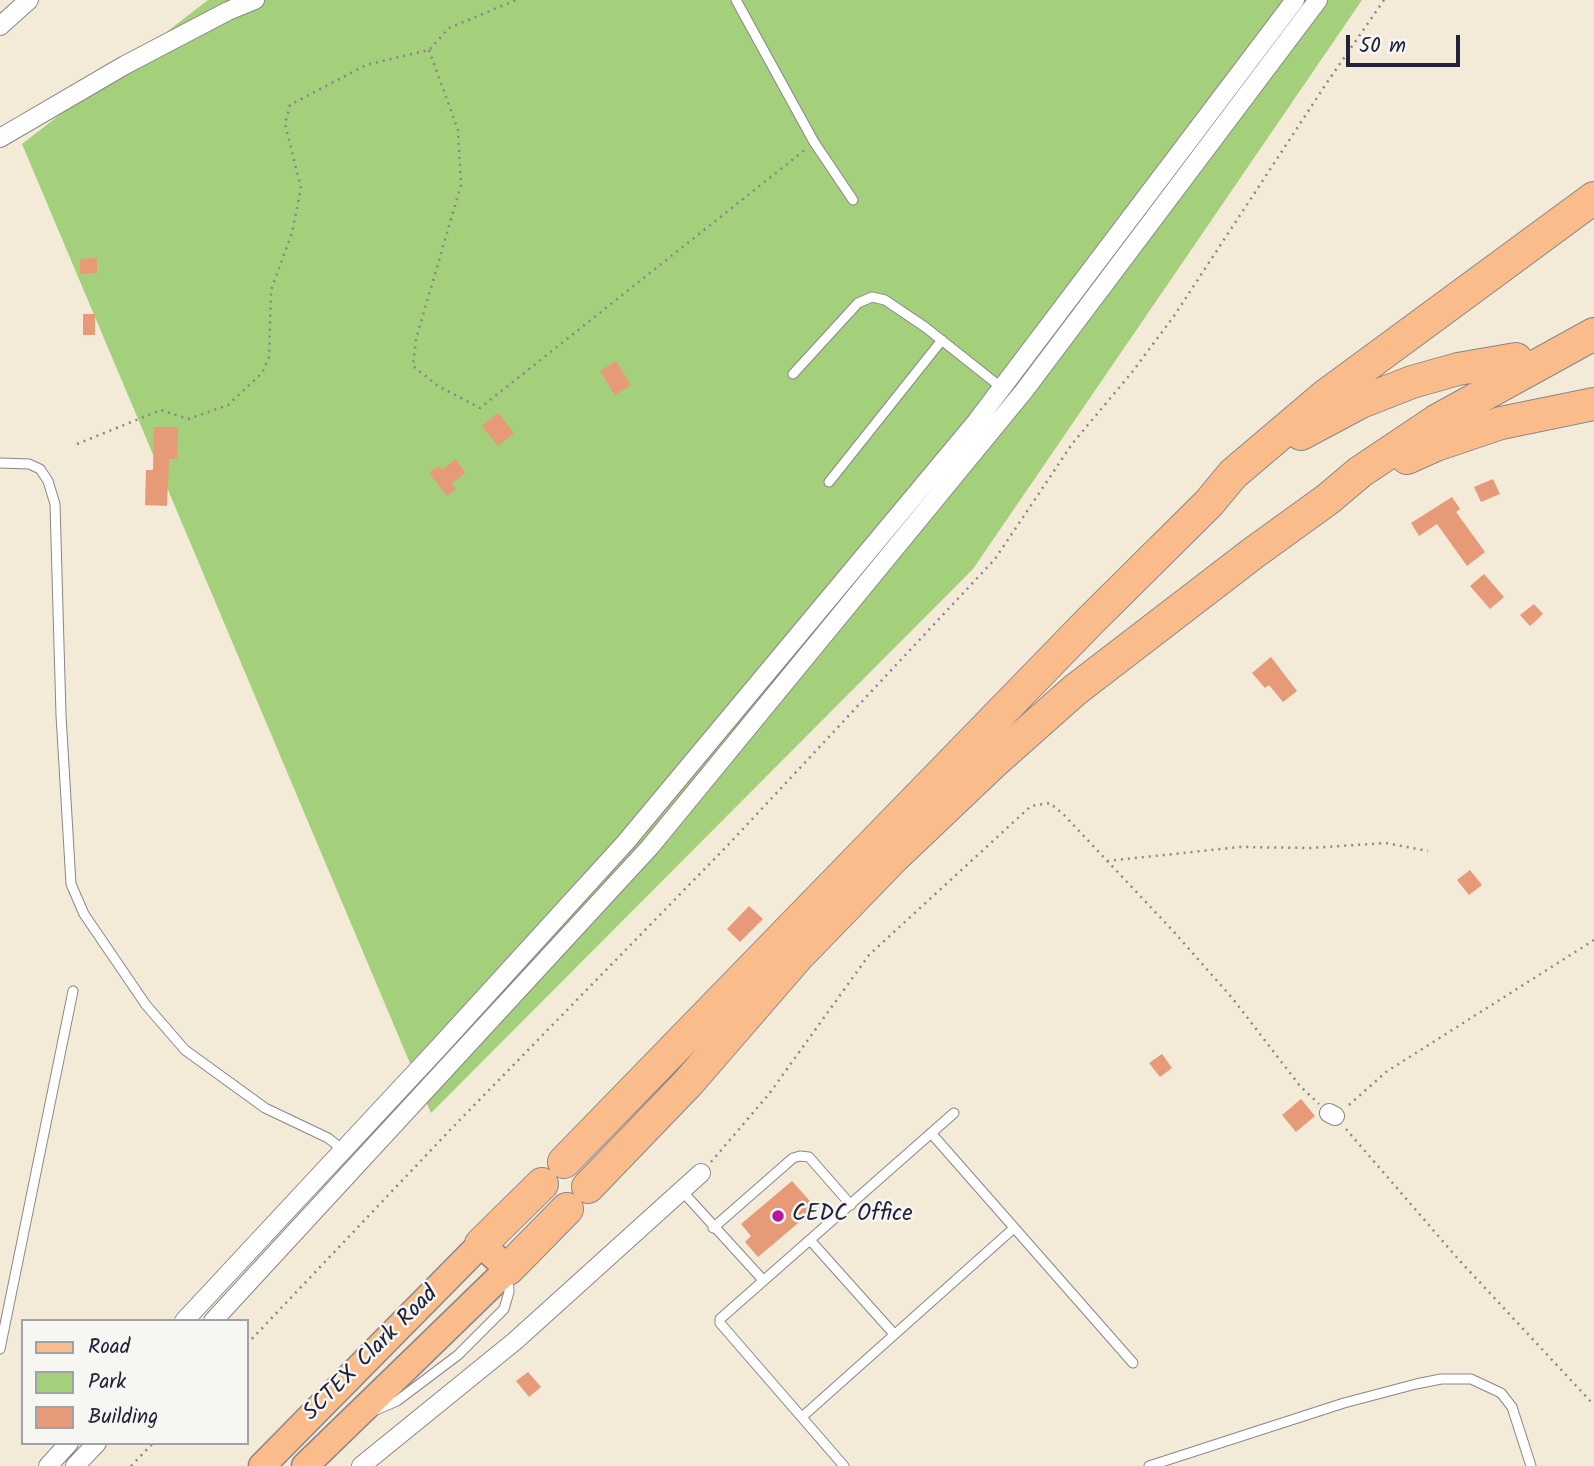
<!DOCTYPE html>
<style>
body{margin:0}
#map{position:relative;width:1594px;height:1466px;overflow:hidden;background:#f3ead8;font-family:Kalam,sans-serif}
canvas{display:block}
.legend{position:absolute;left:21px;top:1319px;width:228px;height:126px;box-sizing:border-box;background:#f6f6f2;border:2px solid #a1a1a9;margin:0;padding:9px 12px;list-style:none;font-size:21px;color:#22223b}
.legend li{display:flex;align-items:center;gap:14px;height:35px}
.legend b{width:35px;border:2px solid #a1a1a9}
.scale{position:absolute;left:1346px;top:35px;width:114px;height:32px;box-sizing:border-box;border:4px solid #22223b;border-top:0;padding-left:9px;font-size:21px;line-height:24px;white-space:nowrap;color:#22223b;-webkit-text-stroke:5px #f6f6f2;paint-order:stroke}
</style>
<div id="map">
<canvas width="1594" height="1466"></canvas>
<ul class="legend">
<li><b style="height:9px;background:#f9bc8a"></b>Road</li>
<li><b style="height:19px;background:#a4cf7b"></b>Park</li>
<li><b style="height:19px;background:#e69a78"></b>Building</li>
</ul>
<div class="scale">50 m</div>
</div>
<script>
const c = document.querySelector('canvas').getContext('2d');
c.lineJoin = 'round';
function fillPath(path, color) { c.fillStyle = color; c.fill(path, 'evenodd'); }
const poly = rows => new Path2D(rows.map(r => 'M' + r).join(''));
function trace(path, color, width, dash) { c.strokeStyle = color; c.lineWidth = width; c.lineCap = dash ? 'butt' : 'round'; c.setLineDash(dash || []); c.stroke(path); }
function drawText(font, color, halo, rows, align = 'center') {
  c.font = font + ' Kalam,sans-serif'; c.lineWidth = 5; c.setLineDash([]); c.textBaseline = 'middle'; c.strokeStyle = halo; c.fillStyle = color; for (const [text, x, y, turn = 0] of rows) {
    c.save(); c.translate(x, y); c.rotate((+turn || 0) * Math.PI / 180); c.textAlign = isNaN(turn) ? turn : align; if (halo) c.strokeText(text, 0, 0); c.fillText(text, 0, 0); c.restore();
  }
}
fillPath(poly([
 [208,0,1362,0,973,569,431,1113,22,144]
]), '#a4cf7b');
fillPath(poly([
 [97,258,97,273,80,274,80,259],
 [83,314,95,314,95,335,83,335],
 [616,361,631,385,615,395,600,371],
 [498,413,514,433,498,446,482,426],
 [154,427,178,427,177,459,169,459,167,506,145,505,146,470,153,470],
 [456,459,465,473,452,483,456,489,447,496,429,473,439,466,442,470],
 [1493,479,1500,494,1481,502,1474,487],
 [1452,497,1460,509,1456,512,1485,552,1467,566,1437,524,1419,536,1411,523],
 [1484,574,1504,597,1490,609,1470,586],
 [1534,604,1543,614,1530,626,1520,615],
 [1271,657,1297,691,1283,702,1269,685,1265,688,1252,673],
 [1470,870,1482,885,1469,895,1457,880],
 [749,906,763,919,740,942,727,929],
 [1162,1054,1172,1068,1160,1077,1149,1063],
 [1301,1099,1315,1116,1296,1132,1282,1115],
 [792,1181,816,1208,758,1257,745,1242,751,1236,741,1224],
 [528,1372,541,1387,529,1397,516,1381]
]), '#e69a78');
const service = poly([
 [736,0,814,142,853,200],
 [793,374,858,303,872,297,885,300,925,327,1002,388],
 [0,463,29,464,40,469,48,481,55,504,61,715,71,884,84,914,146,1005,185,1050,265,1108,328,1138,343,1150],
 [829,482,942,340],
 [931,1133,1133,1363],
 [682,1191,763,1280],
 [713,1228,793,1158,800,1156,809,1157,851,1205],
 [810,1240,894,1334],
 [0,1349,73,991],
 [376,1410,397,1401,458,1355,504,1309,509,1292,508,1275],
 [802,1417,1014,1228],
 [844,1466,720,1323,720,1319,954,1113],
 [1149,1466,1344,1403,1416,1384,1441,1379,1471,1379,1501,1393,1512,1407,1531,1466]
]);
const minor = poly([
 [0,26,29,0],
 [0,138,125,65,228,11,255,0],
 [1329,1113,1335,1116],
 [184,1321,441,1045,625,843,976,422,1295,0],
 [213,1321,650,847,1024,391,1318,0],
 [48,1466,69,1443],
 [75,1466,97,1443],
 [361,1466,515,1341,701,1173]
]);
const primary = poly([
 [262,1466,481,1244,508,1269,305,1466]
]);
const motorway = poly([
 [1301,434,1361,402,1412,382,1458,369,1516,359],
 [1407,458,1436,445,1501,423,1594,404],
 [564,1162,1090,621,1209,503,1233,474,1325,396,1594,198],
 [588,1187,689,1082,798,956,893,858,995,761,1075,690,1252,554,1328,499,1360,472,1436,421,1594,334],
 [481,1244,542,1184],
 [508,1269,567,1209]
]);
trace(service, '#8a868a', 11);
trace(minor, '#8a868a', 20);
trace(primary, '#8a868a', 29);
trace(motorway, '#8a868a', 34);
trace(poly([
 [429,50,458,130,461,185,416,339,413,366,438,386,480,408,806,149],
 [77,444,161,410,188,419,228,405,262,373,269,357,271,290,292,233,301,188,285,124,290,105,366,65,429,50,449,28,516,0],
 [1107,861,1240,847,1310,848,1386,843,1428,851],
 [1349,1105,1386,1072,1594,940],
 [1346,1129,1459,1260,1594,1405],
 [711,1162,769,1094,869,955,1031,806,1050,803,1064,815,1175,933,1233,999,1300,1086,1319,1104],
 [247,1344,452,1128,728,845,995,559,1072,444,1133,371,1174,316,1326,84,1384,0],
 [131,1466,153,1443]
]), '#8a868a', 2.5, [2, 5]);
trace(service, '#fff', 9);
trace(minor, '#fff', 18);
trace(primary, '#f9bc8a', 26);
trace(motorway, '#f9bc8a', 32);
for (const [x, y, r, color] of [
 [778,1216,7,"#b5179e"]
]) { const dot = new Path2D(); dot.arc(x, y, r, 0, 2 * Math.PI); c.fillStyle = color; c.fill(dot); trace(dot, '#f6f6f2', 2.5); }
drawText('23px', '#22223b', '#f6f6f2', [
 ["CEDC Office",792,1216]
], 'left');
drawText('23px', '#22223b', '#f6f6f2', [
 ["SCTEX Clark Road",372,1355,-45]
]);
</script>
